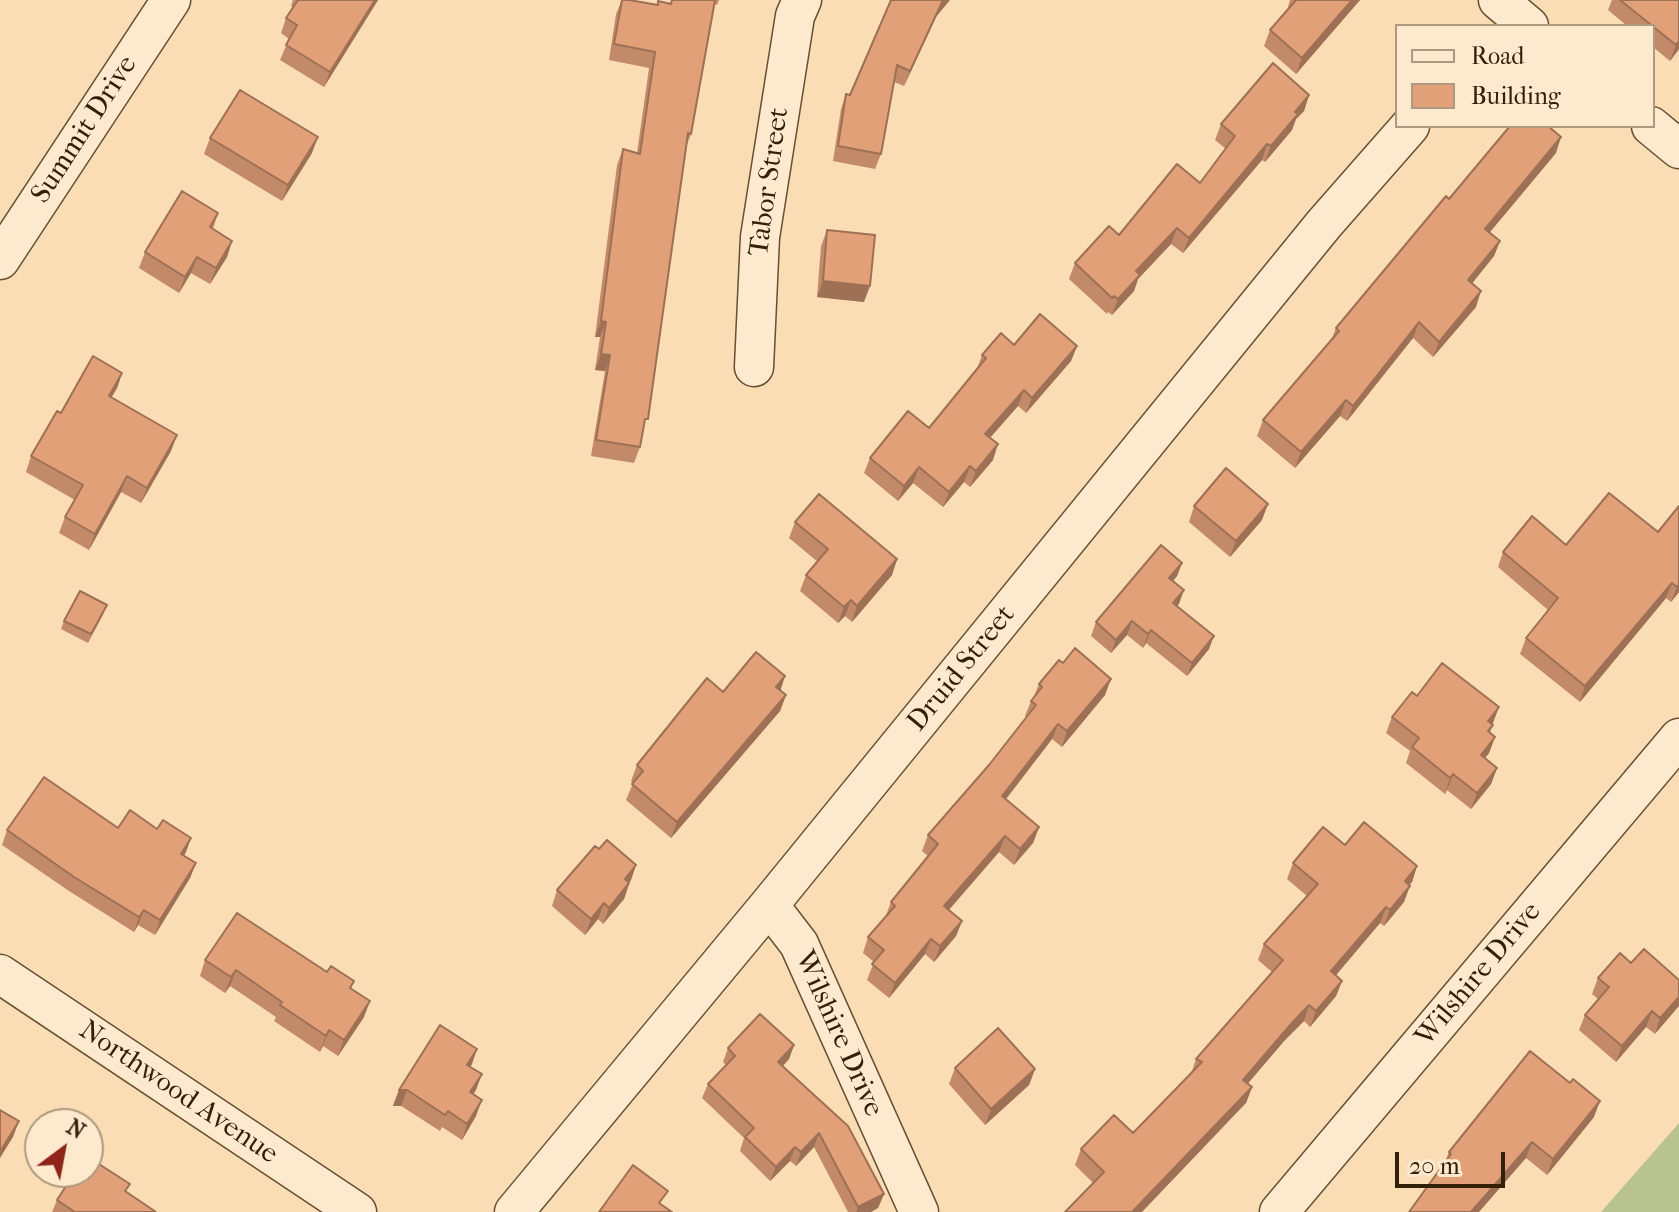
<!DOCTYPE html>
<style>
body{margin:0}
#map{position:relative;width:1679px;height:1212px;overflow:hidden;background:#faddb4;font-family:"IM FELL French Canon",serif}
canvas{display:block}
.legend{position:absolute;left:1395px;top:24px;width:260px;height:104px;box-sizing:border-box;background:#fce9ce;border:2px solid #ac997e;margin:0;padding:10px 14px;list-style:none;font-size:24px;color:#332107}
.legend li{display:flex;align-items:center;gap:16px;height:40px}
.legend b{width:40px;border:2px solid #ac997e}
.north{position:absolute;left:24px;top:1108px;width:80px;height:80px;box-sizing:border-box;background:#fce9ce;border:2px solid #ac997e;border-radius:50%;rotate:32deg;font-size:22px;font-weight:700;line-height:32px;text-align:center;color:#332107}
.north::after{content:'';display:block;margin:auto;width:28px;height:36px;background:#8f2418;clip-path:polygon(50% 0,100% 100%,50% 72%,0 100%)}
.scale{position:absolute;left:1395px;top:1152px;width:110px;height:36px;box-sizing:border-box;border:4px solid #332107;border-top:0;padding-left:10px;font-size:24px;line-height:28px;white-space:nowrap;color:#332107;-webkit-text-stroke:6px #fce9ce;paint-order:stroke}
</style>
<div id="map">
<canvas width="1679" height="1212"></canvas>
<ul class="legend">
<li><b style="height:10px;background:#fce9ce"></b>Road</li>
<li><b style="height:22px;background:#e2a079"></b>Building</li>
</ul>
<div class="north">N</div>
<div class="scale">20 m</div>
</div>
<script>
const c = document.querySelector('canvas').getContext('2d');
c.lineJoin = 'round';
function fillPath(path, color) { c.fillStyle = color; c.fill(path, 'evenodd'); }
const poly = rows => new Path2D(rows.map(r => 'M' + r).join(''));
function trace(path, color, width, dash) { c.strokeStyle = color; c.lineWidth = width; c.lineCap = dash ? 'butt' : 'round'; c.setLineDash(dash || []); c.stroke(path); }
function drawText(font, color, halo, rows, align = 'center') {
  c.font = font + ' "IM FELL French Canon",serif'; c.lineWidth = 8; c.setLineDash([]); c.textBaseline = 'middle'; c.strokeStyle = halo; c.fillStyle = color; for (const [text, x, y, turn = 0] of rows) {
    c.save(); c.translate(x, y); c.rotate((+turn || 0) * Math.PI / 180); c.textAlign = isNaN(turn) ? turn : align; if (halo) c.strokeText(text, 0, 0); c.fillText(text, 0, 0); c.restore();
  }
}
fillPath(poly([
 [1679,1123,1679,1212,1601,1212]
]), '#b9c291');
const street = poly([
 [1498,0,1529,26],
 [1651,126,1679,149],
 [0,260,171,0],
 [754,367,760,237,795,16,802,0],
 [769,905,799,944,919,1212],
 [0,974,357,1212],
 [514,1212,769,905,1324,224,1410,126],
 [1279,1212,1679,738]
]);
trace(street, '#655032', 41);
trace(street, '#fce9ce', 38);
fillPath(poly([
 [293,0,378,0,324,87,280,60,289,39,281,33,286,18,293,8,291,6],
 [622,0,657,5,658,1,670,3,671,0,719,0,717,5,714,4,691,134,685,150,640,447,634,463,591,456,605,371,595,370,600,337,595,337,617,165,623,149,637,153,649,68,609,60,616,14],
 [1290,0,1360,0,1296,74,1264,46,1270,30,1289,8,1288,7],
 [1612,0,1679,0,1679,49,1670,61,1653,47,1653,26,1627,26,1608,10],
 [936,17,904,86,894,82,881,154,875,169,833,161,841,109,846,94,850,95],
 [1309,95,1304,111,1296,119,1292,130,1265,162,1262,160,1183,253,1171,244,1138,279,1134,291,1112,315,1108,312,1107,314,1069,279,1075,263,1200,183,1226,149,1215,140,1221,124],
 [210,138,312,153,282,201,204,154],
 [1556,153,1490,232,1500,241,1494,256,1472,283,1476,307,1433,357,1413,338,1347,421,1340,416,1295,468,1257,436,1263,420,1331,341,1336,328,1449,199],
 [218,213,213,229,232,241,227,257,210,284,191,273,179,293,139,268,145,252],
 [827,230,864,302,817,297,821,246],
 [1014,345,1077,346,1071,361,1026,413,1018,406,990,438,993,460,970,487,964,482,943,507,913,483,898,501,864,473,870,458,929,428,977,369,982,355],
 [122,373,117,388,111,397,171,451,141,503,121,492,89,550,59,533,65,517,75,500,26,472,31,456,61,413],
 [1194,506,1262,520,1230,557,1189,522],
 [1679,506,1679,592,1671,602,1666,598,1580,702,1520,654,1526,638,1548,610,1498,567,1503,552,1566,545,1658,532],
 [795,522,897,559,892,575,852,622,845,616,838,623,800,591,806,575,818,562,789,538],
 [1182,563,1177,576,1173,581,1184,590,1177,606,1209,649,1187,676,1146,643,1143,648,1127,635,1111,653,1091,636,1096,622],
 [104,613,88,643,61,629,64,621],
 [1039,684,1105,695,1062,747,1052,739,1006,799,1039,827,1033,843,1014,865,999,852,949,910,962,921,956,936,934,962,925,954,889,998,867,980,874,962,863,953,868,937,885,918,891,902,928,856,922,851,928,835,989,765,1026,717,1025,716,1031,701,1034,696],
 [780,690,786,695,780,711,671,838,626,800,633,783,631,781,637,765,723,692],
 [1417,696,1493,723,1490,733,1495,737,1489,753,1485,758,1497,768,1491,784,1471,809,1447,790,1445,794,1406,763,1410,751,1386,733,1392,717],
 [118,828,157,829,191,838,184,856,196,863,190,878,155,935,138,925,134,932,69,891,2,845,7,830],
 [1345,845,1417,866,1412,882,1409,885,1404,902,1384,926,1380,923,1336,975,1342,981,1336,996,1310,1027,1304,1021,1285,1040,1248,1083,1252,1087,1246,1103,1093,1183,1075,1165,1081,1149,1133,1133,1191,1074,1196,1059,1272,972,1258,960,1264,944,1307,896,1287,879,1293,863],
 [599,849,636,865,624,899,603,924,598,919,585,935,552,906,557,890],
 [205,960,351,989,364,1017,338,1056,323,1046,320,1052,274,1021,276,1017,230,986,225,993,200,976],
 [1631,963,1679,980,1655,1034,1646,1027,1616,1062,1579,1030,1585,1015,1598,999,1592,994,1598,978],
 [794,1045,789,1059,783,1066,884,1194,878,1208,871,1212,848,1212,814,1147,796,1166,790,1161,770,1181,740,1151,744,1138,702,1098,708,1084,726,1065,723,1062,728,1048],
 [472,1064,470,1067,482,1074,473,1094,476,1116,462,1140,442,1127,440,1131,401,1106,393,1106,399,1090],
 [955,1068,1035,1069,1029,1085,985,1125,949,1084],
 [1594,1117,1547,1175,1526,1158,1445,1162,1449,1152],
 [127,1192,156,1212,52,1212,57,1200]
]), '#c28a68');
fillPath(poly([
 [375,0,378,0,324,87,330,72],
 [943,0,950,0,936,17,904,86,910,71],
 [1352,0,1360,0,1296,74,1302,58],
 [1679,41,1679,49,1670,61,1676,45],
 [1309,95,1304,111,1296,119,1292,130,1265,162,1271,146,1295,112],
 [318,137,312,153,282,201,288,185],
 [1561,137,1556,153,1480,244,1485,229],
 [1267,144,1262,160,1183,253,1189,238],
 [1177,228,1171,244,1138,279,1134,291,1112,315,1118,299,1136,271],
 [232,241,227,257,210,284,216,268],
 [1500,241,1494,256,1462,296,1468,280],
 [197,257,191,273,179,293,185,277],
 [823,281,870,286,864,302,817,297],
 [1481,291,1476,307,1433,357,1439,342],
 [601,321,606,322,600,337,595,337],
 [1419,322,1413,338,1347,421,1353,406],
 [1077,346,1071,361,1026,413,1032,398],
 [601,354,610,355,605,371,595,370],
 [122,373,117,388,103,412,109,396],
 [1024,390,1018,406,979,450,985,434],
 [1346,400,1340,416,1295,468,1301,452],
 [177,435,171,451,141,503,147,488],
 [998,444,993,460,970,487,976,471],
 [970,466,964,482,943,507,949,492],
 [919,467,913,483,898,501,904,486],
 [127,476,121,492,89,550,95,534],
 [1268,504,1262,520,1230,557,1236,541],
 [897,559,892,575,852,622,857,606],
 [1182,563,1177,576,1164,592,1169,578],
 [1672,583,1666,598,1580,702,1585,686],
 [1679,584,1679,592,1671,602,1677,587],
 [1184,590,1179,604,1168,617,1173,603],
 [851,600,845,616,838,623,844,607],
 [1132,621,1127,635,1111,653,1116,640],
 [1151,630,1146,643,1143,648,1148,634],
 [1214,636,1209,649,1187,676,1192,663],
 [785,676,780,692,776,687],
 [1111,679,1105,695,1062,747,1067,731],
 [786,695,780,711,671,838,677,822],
 [1499,707,1493,723,1482,736,1488,721],
 [1058,724,1052,739,996,812,1002,796],
 [1495,737,1489,753,1475,771,1481,755],
 [1497,768,1491,784,1471,809,1477,793],
 [1453,774,1447,790,1445,794,1450,778],
 [1039,827,1033,843,1014,865,1020,849],
 [1005,836,999,852,938,922,944,906],
 [191,838,186,852,176,869,181,854],
 [196,863,190,878,155,935,160,920],
 [636,865,631,880,619,895,625,879],
 [1417,866,1412,882,1399,897,1405,881],
 [629,883,624,899,603,924,609,908],
 [1410,886,1404,902,1384,926,1390,910],
 [604,903,598,919,585,935,591,919],
 [1386,907,1380,923,1326,987,1331,971],
 [144,910,138,925,134,932,139,917],
 [962,921,956,936,934,962,940,946],
 [931,939,925,954,889,998,895,983],
 [236,970,230,986,225,993,231,977],
 [1342,981,1336,996,1310,1027,1316,1011],
 [1679,997,1679,1006,1655,1034,1660,1018],
 [370,1001,364,1017,338,1056,344,1040],
 [1309,1005,1304,1021,1285,1040,1238,1095,1243,1080,1291,1024],
 [1652,1011,1646,1027,1616,1062,1622,1046],
 [329,1030,323,1046,320,1052,326,1036],
 [794,1045,789,1059,773,1076,778,1062],
 [477,1049,472,1064,462,1081,467,1065],
 [1035,1069,1029,1085,985,1125,991,1109],
 [482,1074,476,1090,465,1108,470,1092],
 [1252,1087,1246,1103,1142,1212,1132,1212],
 [399,1090,407,1090,401,1106,393,1106],
 [482,1100,476,1116,462,1140,467,1124],
 [1600,1101,1594,1117,1547,1175,1553,1159],
 [19,1121,13,1137,0,1158,0,1152],
 [819,1133,814,1147,796,1166,801,1152],
 [1532,1142,1526,1158,1479,1212,1471,1212],
 [795,1147,790,1161,770,1181,776,1167],
 [884,1194,878,1208,871,1212,856,1212,858,1207]
]), '#9e7055');
const building = poly([
 [298,0,375,0,330,72,286,45,297,25,286,18,298,0],
 [622,0,629,0,658,5,658,1,671,4,672,0,715,0,691,134,688,133,648,419,645,419,640,447,596,440,610,355,601,354,606,322,601,321,623,149,640,154,655,52,614,44,622,0],
 [891,0,943,0,910,71,897,65,881,154,838,146,846,94,850,95,891,0],
 [1296,0,1352,0,1302,58,1270,30,1296,0],
 [1620,0,1679,0,1679,41,1676,45,1620,0],
 [1273,63,1309,95,1295,112,1298,114,1271,146,1267,144,1189,238,1177,228,1136,271,1140,275,1118,299,1114,296,1112,298,1075,263,1109,226,1119,235,1177,164,1200,183,1235,136,1221,124,1273,63],
 [240,90,318,137,288,185,210,138,240,90],
 [1510,126,1548,126,1561,137,1485,229,1500,241,1468,280,1481,291,1439,342,1419,322,1353,406,1346,400,1301,452,1263,420,1339,331,1336,328,1446,196,1449,199,1510,126],
 [182,191,218,213,210,227,232,241,216,268,197,257,185,277,145,252,182,191],
 [827,230,875,235,870,286,823,281,827,230],
 [1040,314,1077,346,1032,398,1024,390,985,434,998,444,976,471,970,466,949,492,919,467,904,486,870,458,908,411,929,428,986,358,982,355,1001,333,1014,345,1040,314],
 [93,356,122,373,109,396,177,435,147,488,127,476,95,534,65,517,83,485,31,456,57,411,61,413,93,356],
 [1226,468,1268,504,1236,541,1194,506,1226,468],
 [1609,493,1658,532,1679,506,1679,584,1677,587,1672,583,1585,686,1526,638,1558,598,1503,552,1532,516,1566,545,1609,493],
 [819,494,897,559,857,606,851,600,844,607,806,575,828,549,795,522,819,494],
 [1161,545,1182,563,1169,578,1184,590,1173,603,1214,636,1192,663,1151,630,1148,634,1132,621,1116,640,1096,622,1161,545],
 [80,591,107,605,91,634,64,621,80,591],
 [1075,648,1111,679,1067,731,1058,724,1002,796,1039,827,1020,849,1005,836,944,906,962,921,940,946,931,939,895,983,872,964,884,950,868,937,895,906,891,902,938,844,928,835,989,765,1036,705,1031,701,1042,687,1039,684,1059,660,1063,663,1075,648],
 [756,652,785,676,776,687,786,695,677,822,632,784,643,771,637,765,707,678,723,692,756,652],
 [1442,663,1499,707,1488,721,1493,725,1488,731,1495,737,1481,755,1497,768,1477,793,1453,774,1450,778,1412,747,1419,738,1392,717,1412,692,1417,696,1442,663],
 [44,777,118,828,130,810,157,829,163,820,191,838,181,854,196,863,160,920,144,910,139,917,74,877,7,830,44,777],
 [1364,822,1417,866,1405,881,1410,886,1390,910,1386,907,1331,971,1342,981,1316,1011,1309,1005,1291,1024,1243,1080,1252,1087,1132,1212,1065,1212,1104,1172,1081,1149,1114,1115,1133,1133,1202,1062,1196,1059,1283,960,1264,944,1318,884,1293,863,1323,827,1345,845,1364,822],
 [607,840,636,865,625,879,629,883,609,908,604,903,591,919,557,890,595,846,599,849,607,840],
 [237,913,327,972,331,966,354,981,350,988,370,1001,344,1040,329,1030,326,1036,280,1005,282,1002,236,970,231,977,205,960,237,913],
 [1644,949,1679,980,1679,997,1660,1018,1652,1011,1622,1046,1585,1015,1609,987,1598,978,1620,953,1631,963,1644,949],
 [760,1014,794,1045,778,1062,848,1126,884,1194,858,1207,819,1133,801,1152,795,1147,776,1167,745,1137,754,1128,708,1084,735,1056,728,1048,760,1014],
 [440,1025,477,1049,467,1065,482,1074,470,1092,482,1100,467,1124,448,1111,445,1115,407,1090,399,1090,440,1025],
 [998,1028,1035,1069,991,1109,955,1068,998,1028],
 [1530,1051,1570,1083,1573,1079,1600,1101,1553,1159,1532,1142,1471,1212,1409,1212,1451,1154,1449,1152,1530,1051],
 [0,1110,19,1121,0,1152,0,1110],
 [88,1157,130,1184,125,1191,156,1212,75,1212,57,1200,75,1172,88,1172,88,1157],
 [633,1165,668,1191,659,1203,672,1212,599,1212,633,1165]
]);
fillPath(building, '#e2a079');
trace(building, '#9e7055', 2);
drawText('28px', '#332107', '#fce9ce', [
 ["Summit Drive",85,130,-57],
 ["Tabor Street",770,182,-82],
 ["Druid Street",962,669,-51],
 ["Wilshire Drive",1479,975,-50],
 ["Wilshire Drive",838,1034,66],
 ["Northwood Avenue",178,1093,34]
]);
</script>
